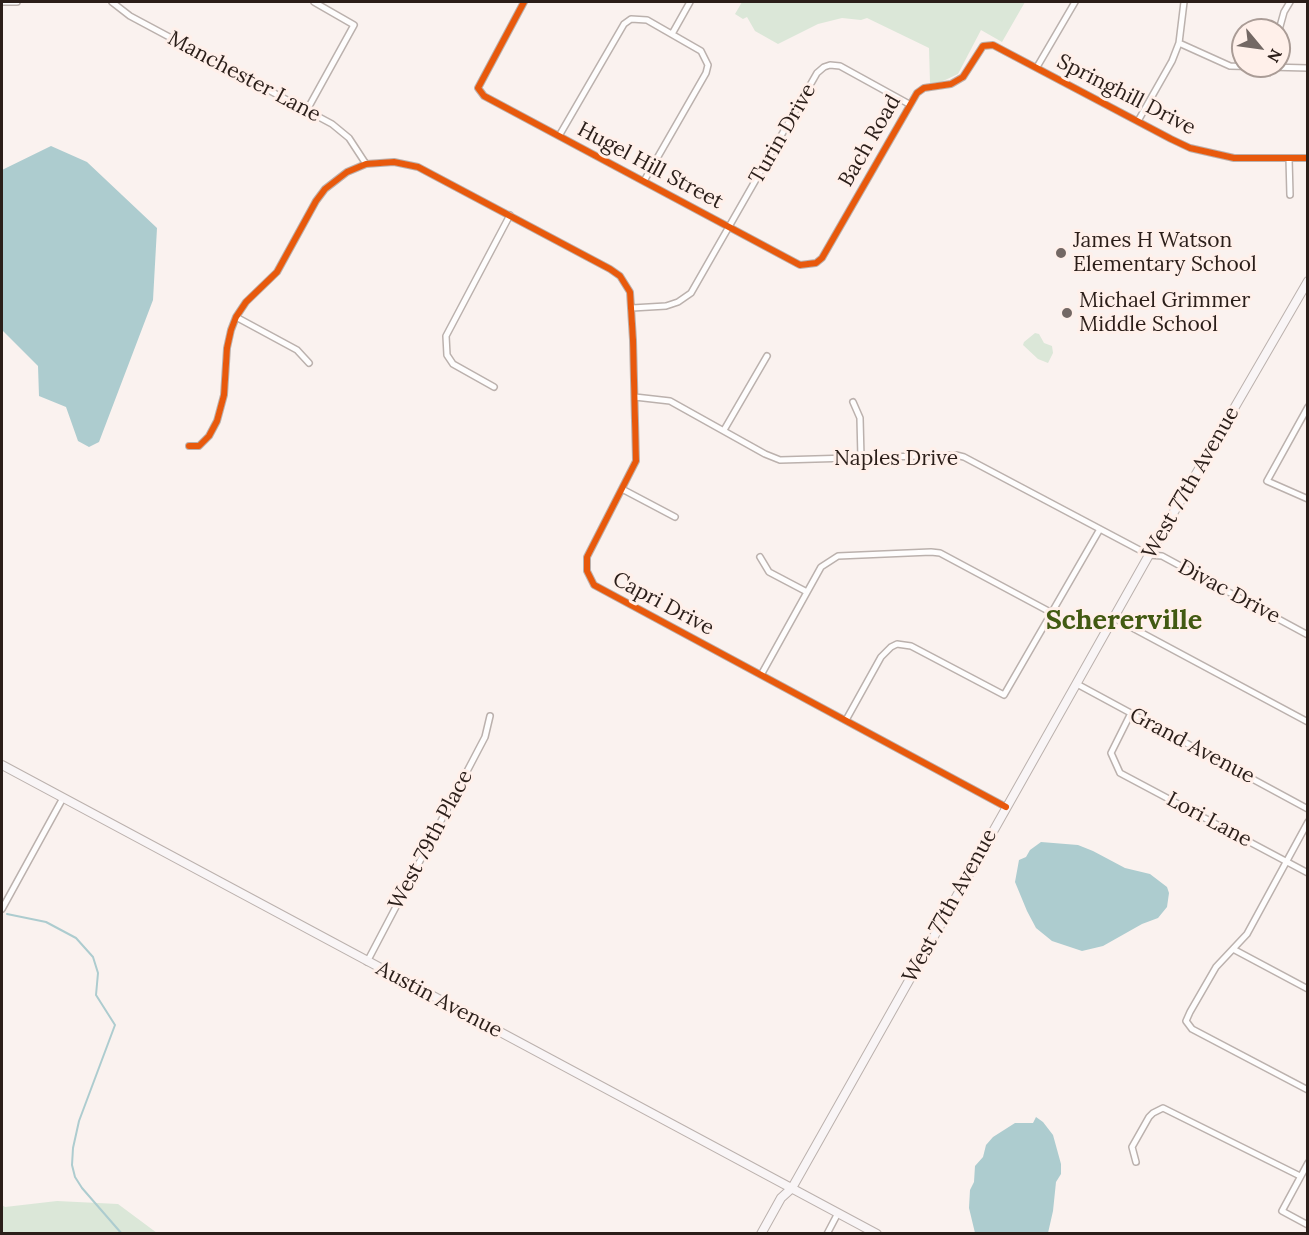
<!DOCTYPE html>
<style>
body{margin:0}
#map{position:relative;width:1309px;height:1235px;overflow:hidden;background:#faf2ef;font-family:Lora,serif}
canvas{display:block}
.frame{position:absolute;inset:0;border:3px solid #2b1e19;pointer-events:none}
.north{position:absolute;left:1231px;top:18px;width:60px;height:60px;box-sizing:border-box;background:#fff0ea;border:2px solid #aa9c96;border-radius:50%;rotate:119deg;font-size:16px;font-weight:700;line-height:24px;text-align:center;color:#2b1e19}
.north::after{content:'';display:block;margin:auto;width:21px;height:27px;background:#736864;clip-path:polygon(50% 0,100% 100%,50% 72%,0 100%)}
</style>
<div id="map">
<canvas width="1309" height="1235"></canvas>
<div class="frame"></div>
<div class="north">N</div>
</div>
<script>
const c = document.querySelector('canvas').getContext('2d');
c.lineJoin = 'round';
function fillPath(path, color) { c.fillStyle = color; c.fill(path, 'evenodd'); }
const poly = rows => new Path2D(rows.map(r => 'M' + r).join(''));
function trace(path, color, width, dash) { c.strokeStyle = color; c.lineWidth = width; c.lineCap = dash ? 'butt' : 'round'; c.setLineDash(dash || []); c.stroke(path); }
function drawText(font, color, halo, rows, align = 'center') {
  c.font = font + ' Lora,serif'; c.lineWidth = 6; c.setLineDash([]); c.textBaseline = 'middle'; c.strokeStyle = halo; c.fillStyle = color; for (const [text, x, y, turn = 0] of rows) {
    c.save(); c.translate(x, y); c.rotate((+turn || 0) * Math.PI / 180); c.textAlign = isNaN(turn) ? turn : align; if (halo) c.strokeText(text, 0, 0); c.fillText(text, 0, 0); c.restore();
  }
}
fillPath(poly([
 [742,2,1025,2,1002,42,981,30,958,74,943,81,930,83,929,48,867,18,861,20,842,18,818,24,778,44,755,31,747,17,743,19,735,14],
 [1035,333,1039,334,1044,343,1052,346,1053,353,1048,363,1038,359,1023,345,1024,342],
 [57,1201,118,1204,157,1233,2,1233,2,1205,5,1207]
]), '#dbe7d8');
fillPath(poly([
 [51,146,87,162,157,228,153,300,99,442,89,447,78,441,66,407,39,396,38,366,2,330,2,170],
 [1041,842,1078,845,1093,851,1125,868,1150,874,1167,887,1169,893,1167,907,1158,918,1142,924,1103,946,1082,951,1052,941,1036,928,1027,911,1015,882,1019,860,1026,857,1030,850],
 [1036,1117,1043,1122,1053,1135,1061,1164,1061,1174,1056,1182,1053,1211,1048,1233,975,1233,969,1208,970,1190,974,1182,975,1166,983,1157,986,1145,993,1137,1015,1123,1033,1123]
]), '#adcccf');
trace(poly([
 [7,914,46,922,76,938,93,957,98,973,96,995,115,1025,79,1121,73,1148,72,1165,75,1177,82,1188,122,1234]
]), '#adcccf', 2);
const street = poly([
 [2,2,17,2],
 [112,2,130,16,332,124,349,138,366,164],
 [524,2,478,88,484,96,800,265,816,263,822,258,917,93,924,88,951,84,963,77,983,46,993,45,1171,139,1190,148,1234,158,1308,158],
 [1279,30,1284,12,1290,2],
 [672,34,690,2],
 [1179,43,1230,66,1308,68],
 [1037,67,1075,2],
 [307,110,354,25,314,2],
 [1138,121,1172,61,1179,43,1184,2],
 [559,136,624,24,631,19,647,20,701,51,708,65,706,73,644,181],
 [1289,158,1290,195],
 [632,308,666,306,678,302,691,293,817,73,824,67,830,65,840,66,909,104],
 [236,317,297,350,309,363],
 [494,387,453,364,447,355,446,336,510,215],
 [635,397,670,401,765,454,780,460,956,455,964,457,1149,555,1162,556,1308,635],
 [853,402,860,418,861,458],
 [1308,407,1267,481,1308,499],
 [724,430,767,356],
 [189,446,199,446,209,436,217,421,224,395,227,348,231,330,236,317,246,302,277,272,316,201,325,189,347,172,366,164,394,162,418,167,610,269,620,276,630,292,633,340,636,461,587,557,587,571,594,585,1006,807],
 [622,489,675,517],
 [760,557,769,572,807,592],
 [1114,618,1308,722],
 [761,675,821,567,838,556,931,552,940,553,1052,613],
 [1077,684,1308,809],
 [1131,713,1111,753,1120,773,1308,873],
 [846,720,881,657,891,647,897,644,911,646,1004,695,1100,529],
 [1308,822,1247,934,1216,967,1190,1012,1186,1021,1192,1029,1308,1090],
 [2,909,63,798],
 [1233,949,1308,989],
 [367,962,485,737,490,716],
 [1136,1162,1132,1147,1149,1117,1153,1113,1163,1108,1300,1176],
 [1308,1163,1282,1211,1308,1225],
 [827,1234,838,1213]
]);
const secondary = poly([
 [2,765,877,1234],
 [761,1234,781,1198,792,1188,1149,555,1308,281]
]);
trace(street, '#bbb1ad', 8);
trace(secondary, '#bbb1ad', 10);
trace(street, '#fefdfd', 5);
trace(secondary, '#f9f5f6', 8);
trace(poly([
 [524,2,478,88,484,96,800,265,816,263,822,258,917,93,924,88,951,84,963,77,983,46,993,45,1171,139,1190,148,1234,158,1308,158],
 [189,446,199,446,209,436,217,421,224,395,227,348,231,330,236,317,246,302,277,272,316,201,325,189,347,172,366,164,394,162,418,167,610,269,620,276,630,292,633,340,636,461,587,557,587,571,594,585,1006,807]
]), '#e8590c', 6);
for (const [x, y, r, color] of [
 [1061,253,6,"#736864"],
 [1067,313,6,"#736864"]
]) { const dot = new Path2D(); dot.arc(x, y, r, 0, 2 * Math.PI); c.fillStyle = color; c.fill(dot); trace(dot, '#fff0ea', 2); }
drawText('21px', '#2b1e19', '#fff0ea', [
 ["Manchester Lane",244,77,28],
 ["Springhill Drive",1126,95,27],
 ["Turin Drive",783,134,-60],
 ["Bach Road",870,141,-60],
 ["Hugel Hill Street",650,166,28],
 ["Naples Drive",896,459],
 ["West 77th Avenue",1191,483,-60],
 ["Divac Drive",1229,592,28],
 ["Capri Drive",663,604,28],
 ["Grand Avenue",1192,746,28],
 ["Lori Lane",1209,820,28],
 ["West 79th Place",431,840,-62],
 ["West 77th Avenue",950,906,-61],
 ["Austin Avenue",439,1000,28]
]);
drawText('21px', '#2b1e19', '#fff0ea', [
 ["James H Watson",1073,241],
 ["Elementary School",1073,265],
 ["Michael Grimmer",1079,301],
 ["Middle School",1079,325]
], 'left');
drawText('bold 27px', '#425a12', '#fff0ea', [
 ["Schererville",1124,621]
]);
</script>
